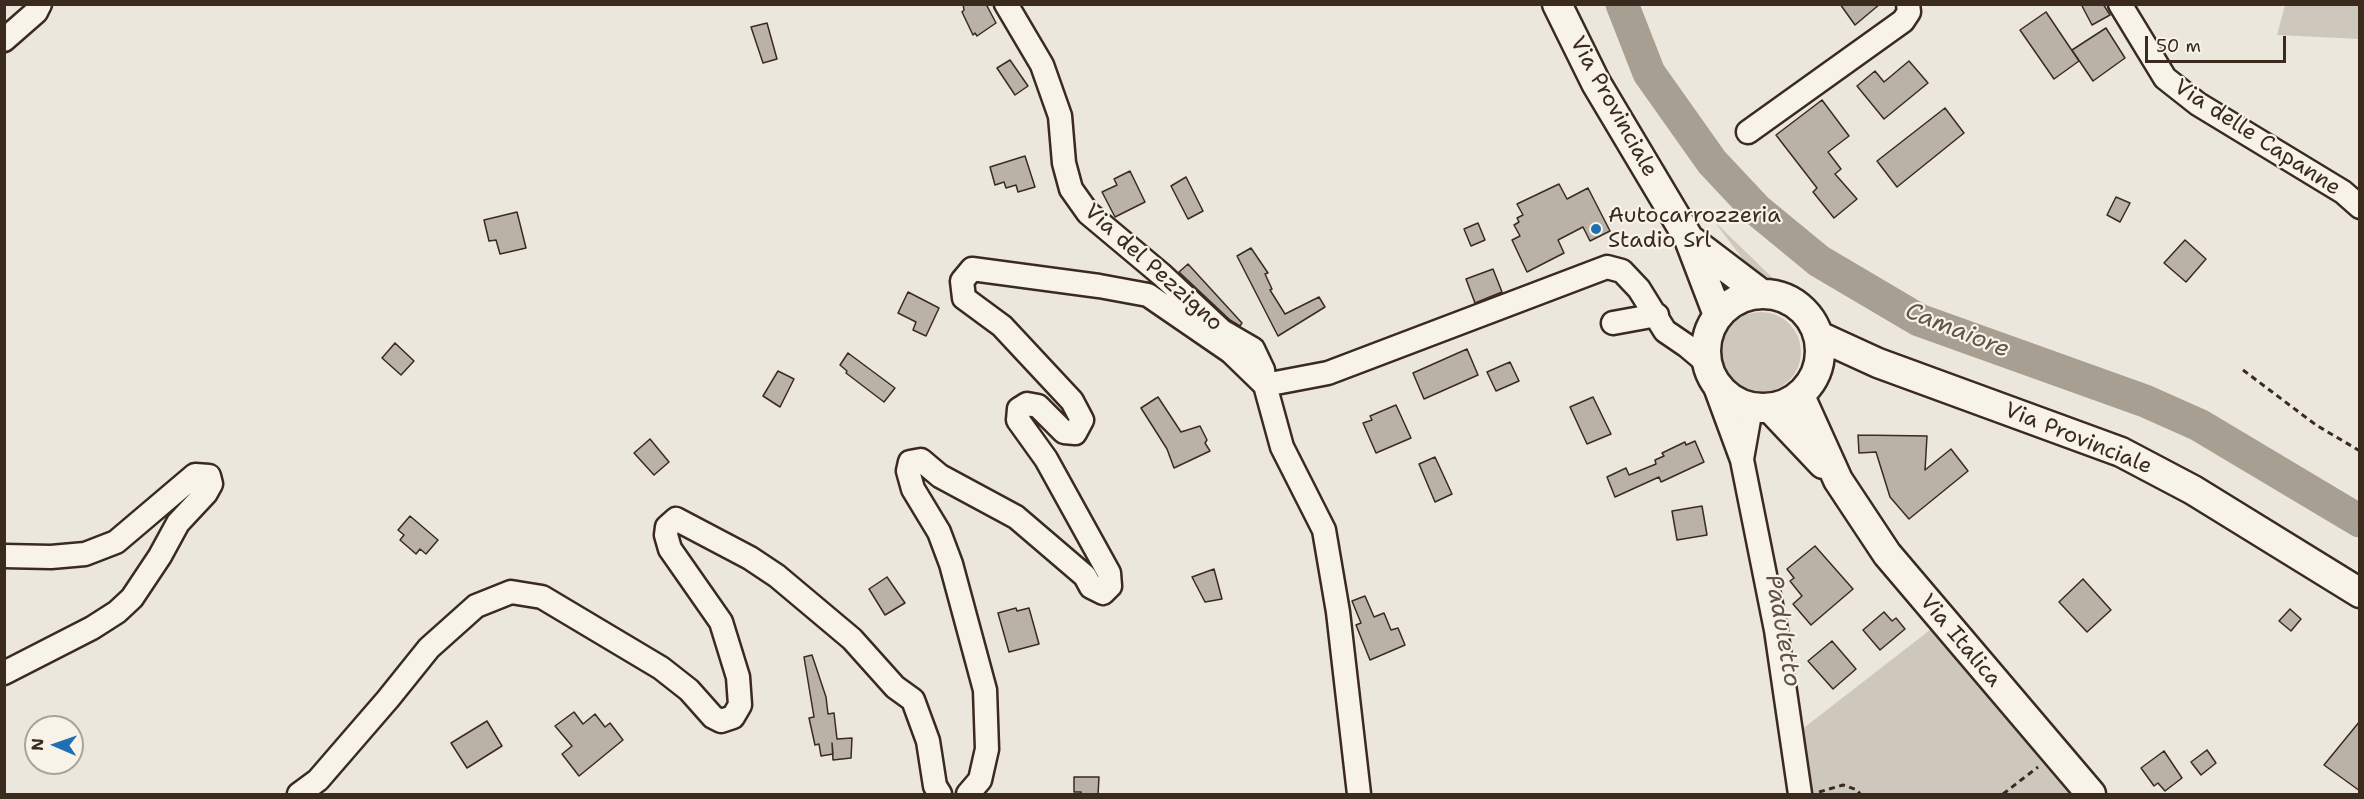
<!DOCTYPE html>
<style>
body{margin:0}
#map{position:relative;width:2364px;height:799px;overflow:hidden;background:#ece7dc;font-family:"Shantell Sans",sans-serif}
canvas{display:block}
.frame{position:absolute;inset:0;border:6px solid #3b2a1e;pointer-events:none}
.north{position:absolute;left:24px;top:715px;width:60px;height:60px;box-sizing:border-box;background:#f7f3e8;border:2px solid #aca397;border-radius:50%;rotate:272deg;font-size:16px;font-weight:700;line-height:24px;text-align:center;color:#3b2a1e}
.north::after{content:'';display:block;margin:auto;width:21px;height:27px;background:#1f6fb2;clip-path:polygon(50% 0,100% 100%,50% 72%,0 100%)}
.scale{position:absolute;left:2145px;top:36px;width:141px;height:27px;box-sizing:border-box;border:3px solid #3b2a1e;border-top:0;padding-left:8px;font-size:18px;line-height:21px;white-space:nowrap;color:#3b2a1e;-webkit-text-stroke:4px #f7f3e8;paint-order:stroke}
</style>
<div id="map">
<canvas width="2364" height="799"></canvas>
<div class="frame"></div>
<div class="north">N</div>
<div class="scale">50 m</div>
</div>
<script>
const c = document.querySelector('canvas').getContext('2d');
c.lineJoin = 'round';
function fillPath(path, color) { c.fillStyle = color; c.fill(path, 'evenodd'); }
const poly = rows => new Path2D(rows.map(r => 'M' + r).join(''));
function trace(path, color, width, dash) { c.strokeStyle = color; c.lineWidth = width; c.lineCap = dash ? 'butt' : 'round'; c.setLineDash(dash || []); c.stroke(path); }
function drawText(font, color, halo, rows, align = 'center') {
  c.font = font + ' "Shantell Sans",sans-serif'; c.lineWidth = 4.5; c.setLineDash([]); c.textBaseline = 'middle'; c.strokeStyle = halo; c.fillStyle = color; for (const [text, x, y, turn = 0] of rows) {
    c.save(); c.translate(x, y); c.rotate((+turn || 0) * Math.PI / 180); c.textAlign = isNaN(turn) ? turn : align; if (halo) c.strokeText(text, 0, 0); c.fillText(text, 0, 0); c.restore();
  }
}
fillPath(poly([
 [2285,5,2359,5,2359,39,2277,35],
 [1714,221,1783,288,1763,286],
 '1721 352a40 40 0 1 1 80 0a40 40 0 1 1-80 0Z',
 [1939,623,2090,794,1800,794,1792,737]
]), '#cec8bc');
trace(poly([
 [1622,4,1649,73,1712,162,1757,210,1819,261,1919,320,2145,401,2199,425,2360,521]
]), '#a89f93', 33);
const building = poly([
 [963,4,986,4,996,23,977,36,975,33,973,35,962,12,964,10,963,4],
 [1840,4,1880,4,1855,25,1840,4],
 [2081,4,2103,4,2110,15,2092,25,2081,4],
 [2046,12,2079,61,2054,79,2020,30,2046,12],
 [767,23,777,59,763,63,751,27,767,23],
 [2106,28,2125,58,2093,81,2072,50,2106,28],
 [1010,60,1028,86,1015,95,997,68,1010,60],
 [1909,61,1928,83,1884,119,1857,86,1875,71,1884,82,1909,61],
 [1822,100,1849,136,1828,152,1841,169,1835,174,1857,199,1834,218,1813,192,1817,188,1776,135,1822,100],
 [1945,108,1964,133,1897,187,1877,161,1945,108],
 [1025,156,1035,187,1018,192,1016,185,1006,188,1004,182,995,185,990,167,1025,156],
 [1130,171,1145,202,1115,217,1102,192,1117,185,1114,179,1130,171],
 [1186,177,1203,211,1188,219,1171,186,1186,177],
 [1559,184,1567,199,1588,188,1610,231,1590,241,1583,227,1558,240,1564,253,1527,272,1512,240,1520,236,1514,225,1519,222,1517,218,1523,215,1517,204,1559,184],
 [2116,197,2130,203,2120,222,2107,215,2116,197],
 [517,212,526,248,500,254,496,240,489,241,484,220,517,212],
 [1478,223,1485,240,1471,246,1464,229,1478,223],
 [2185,240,2206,259,2186,282,2164,263,2185,240],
 [1251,248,1268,273,1265,274,1272,289,1270,290,1285,314,1319,297,1325,307,1278,336,1237,256,1251,248],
 [1188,264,1242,323,1240,326,1230,320,1179,272,1188,264],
 [1493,269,1502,292,1475,303,1466,279,1493,269],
 [908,292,939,308,926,336,913,330,916,322,898,313,908,292],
 [395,343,414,361,401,375,382,358,395,343],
 [1467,349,1478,375,1424,399,1413,373,1467,349],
 [848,353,895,388,884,402,846,373,847,371,840,365,848,353],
 [1510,362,1519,381,1496,391,1487,372,1510,362],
 [778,371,794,379,780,407,763,396,778,371],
 [1158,397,1181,432,1200,426,1207,440,1205,443,1210,451,1174,468,1167,449,1141,408,1158,397],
 [1593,397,1611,434,1587,444,1570,407,1593,397],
 [1396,405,1411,438,1376,453,1363,423,1372,420,1370,416,1396,405],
 [1858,435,1927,436,1925,470,1951,449,1968,471,1909,519,1890,497,1876,452,1859,453,1858,435],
 [650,439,669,462,654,475,634,453,650,439],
 [1695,441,1704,462,1661,482,1659,477,1615,497,1607,477,1626,468,1629,475,1656,464,1655,460,1664,456,1662,453,1685,442,1686,445,1695,441],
 [1435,457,1452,494,1435,502,1419,464,1435,457],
 [1702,506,1707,535,1677,540,1672,511,1702,506],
 [410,516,438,540,426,554,420,549,416,554,400,540,404,535,398,530,410,516],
 [1815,546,1853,589,1811,625,1793,604,1802,596,1790,581,1794,578,1787,569,1815,546],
 [1214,569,1222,599,1205,602,1192,577,1214,569],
 [887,577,905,603,885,615,869,589,887,577],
 [2083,579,2111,610,2087,632,2059,602,2083,579],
 [1365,596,1374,617,1384,613,1391,630,1398,628,1405,645,1370,660,1356,625,1361,623,1352,601,1365,596],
 [1016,608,1017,611,1029,608,1039,644,1009,652,998,613,1016,608],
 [2290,609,2301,619,2291,631,2279,621,2290,609],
 [1884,612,1892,621,1896,618,1905,629,1880,650,1863,630,1884,612],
 [1832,641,1856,669,1833,689,1808,661,1832,641],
 [812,655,826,697,828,714,834,713,837,739,852,738,851,758,833,760,832,743,833,754,821,756,819,744,815,745,809,718,814,717,804,657,812,655],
 [574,712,583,724,595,714,605,727,610,723,623,740,579,776,562,754,572,746,555,726,574,712],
 [487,721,502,746,467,768,451,743,487,721],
 [2360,721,2360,791,2324,765,2360,721],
 [2207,750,2216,763,2201,775,2191,762,2207,750],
 [2164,751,2182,778,2165,791,2158,783,2154,786,2141,768,2164,751],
 [1074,777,1099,777,1098,795,1081,795,1081,792,1074,792,1074,777]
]);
fillPath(building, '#bab2a7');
trace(building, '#3b2a1e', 1.5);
const minor = poly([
 [1006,4,1042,65,1060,116,1064,163,1071,189,1088,213,1162,275,1222,331,1253,349,1263,370,1265,385,1282,447,1324,530,1338,612,1359,794],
 [2120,4,2165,78,2198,104,2343,192,2360,207],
 [4,40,36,12,40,4],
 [1748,132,1903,21,1909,12,1908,4],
 [1613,323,1657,315],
 [1711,376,1742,460,1776,630,1800,794],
 [1265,385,1328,373,1607,267,1622,271,1639,289,1665,331,1687,346,1706,362],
 [1742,459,1751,408],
 [4,556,51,557,85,554,116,542,195,475,209,476,211,484,206,493,178,523,160,556,132,598,117,612,92,628,4,673],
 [299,794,318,780,388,699,429,648,476,606,511,592,542,597,661,668,689,690,713,717,721,721,733,717,740,705,738,677,721,622,670,549,666,535,667,527,676,519,750,558,777,576,852,639,895,687,913,700,928,741,935,786,940,794],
 [968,794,980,780,987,749,985,690,951,564,939,532,913,489,908,471,910,462,921,460,940,476,1016,517,1085,576,1091,587,1103,593,1110,586,1109,573,1046,459,1018,420,1019,409,1027,404,1038,406,1064,432,1075,433,1082,420,1072,401,1002,326,964,298,962,281,972,269,1099,286,1148,295,1231,352,1265,385]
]);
const major = poly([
 [1557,4,1596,83,1689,239,1718,315],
 [1689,239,1760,293],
 '1706 351a57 57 0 1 1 114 0a57 57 0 1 1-114 0Z',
 [1819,336,1878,363,2121,452,2193,490,2360,593],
 [1800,396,1838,480,1887,554,2091,794],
 [1771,409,1823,464]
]);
trace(minor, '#3b2a1e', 27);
trace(major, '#3b2a1e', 33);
trace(poly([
 [2243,370,2316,425,2360,451],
 [1819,792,1843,785,1857,790,1860,794],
 [2003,794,2038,767]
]), '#3b2a1e', 3, [6, 4.5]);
trace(minor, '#f7f3e8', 22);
trace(major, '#f7f3e8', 28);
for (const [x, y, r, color] of [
 [1596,229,6,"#1f6fb2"]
]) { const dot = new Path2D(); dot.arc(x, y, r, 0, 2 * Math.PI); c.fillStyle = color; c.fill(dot); trace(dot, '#f7f3e8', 2); }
drawText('22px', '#3b2a1e', '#f7f3e8', [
 ["Via Provinciale",1613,107,61],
 ["Via delle Capanne",2257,138,33],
 ["Via del Pezzigno",1153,268,42],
 ["Via Provinciale",2078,439,22],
 ["Via Italica",1960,641,50]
]);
drawText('22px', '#3b2a1e', '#f7f3e8', [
 ["Autocarrozzeria",1608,216],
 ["Stadio Srl",1608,241]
], 'left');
drawText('italic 24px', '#615347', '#f7f3e8', [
 ["Camaiore",1957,331,22],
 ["Paduletto",1782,631,80]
]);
</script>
